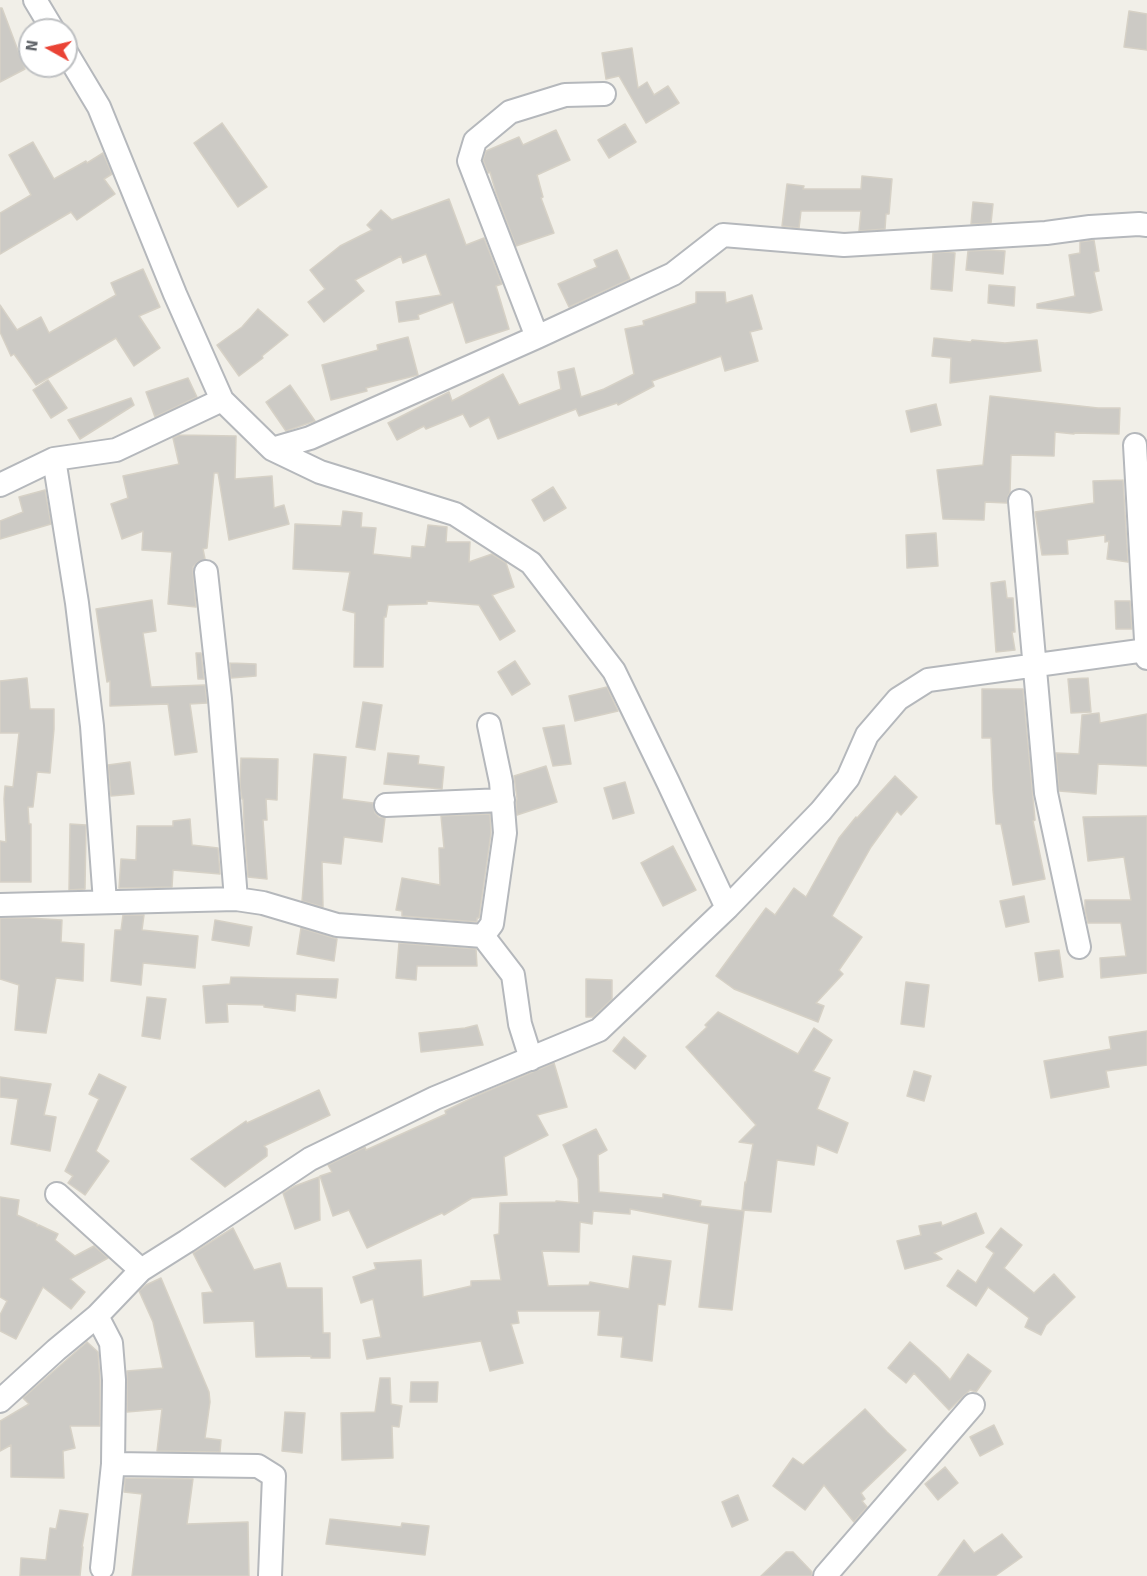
<!DOCTYPE html>
<style>
body{margin:0}
#map{position:relative;width:1147px;height:1576px;overflow:hidden;background:#f1efe8;font-family:Signika,sans-serif}
canvas{display:block}
.north{position:absolute;left:18px;top:18px;width:60px;height:60px;box-sizing:border-box;background:#fff;border:2px solid #bfc1c3;border-radius:50%;rotate:278deg;font-size:16px;font-weight:700;line-height:24px;text-align:center;color:#5f6368}
.north::after{content:'';display:block;margin:auto;width:21px;height:27px;background:#ea4335;clip-path:polygon(50% 0,100% 100%,50% 72%,0 100%)}
</style>
<div id="map">
<canvas width="1147" height="1576"></canvas>
<div class="north">N</div>
</div>
<script>
const c = document.querySelector('canvas').getContext('2d');
c.lineJoin = 'round';
function fillPath(path, color) { c.fillStyle = color; c.fill(path, 'evenodd'); }
const poly = rows => new Path2D(rows.map(r => 'M' + r).join(''));
function trace(path, color, width, dash) { c.strokeStyle = color; c.lineWidth = width; c.lineCap = dash ? 'butt' : 'round'; c.setLineDash(dash || []); c.stroke(path); }
const building = poly([
 [0,8,2,8,25,69,0,82,0,8],
 [1129,11,1147,14,1147,50,1124,47,1129,11],
 [632,48,638,88,647,82,654,95,668,86,679,103,646,123,619,76,606,79,602,53,632,48],
 [222,123,267,187,238,207,194,143,222,123],
 [625,124,636,142,609,158,598,140,625,124],
 [556,130,570,160,537,175,543,197,541,198,554,233,516,246,496,193,490,172,488,173,483,160,486,151,519,137,523,145,556,130],
 [33,142,54,179,86,161,87,163,103,153,112,174,104,179,115,194,77,220,71,212,0,254,0,213,31,195,9,155,33,142],
 [862,176,892,179,889,214,886,214,885,229,859,231,861,211,801,211,799,228,782,226,787,184,804,186,803,189,861,189,862,176],
 [449,199,466,245,484,238,502,284,496,286,509,329,466,343,453,302,418,315,419,319,399,322,396,302,441,295,426,254,403,263,401,256,355,280,364,291,324,322,308,302,325,289,310,270,340,246,372,230,367,225,381,210,392,220,449,199],
 [973,202,993,204,991,223,971,224,973,202],
 [1094,240,1099,271,1094,272,1102,310,1090,313,1037,308,1037,304,1075,296,1069,255,1080,253,1080,242,1094,240],
 [617,250,630,279,569,307,558,284,597,267,594,260,617,250],
 [990,250,1005,251,1003,274,966,270,968,251,990,250],
 [947,252,955,253,952,291,931,289,933,253,947,252],
 [143,269,160,307,139,316,160,348,134,366,116,338,36,385,14,354,11,356,0,332,0,305,17,330,41,317,49,333,116,295,111,283,143,269],
 [989,285,1015,287,1014,306,988,303,989,285],
 [696,292,725,292,726,303,752,295,762,329,750,332,758,361,725,371,721,356,652,381,654,386,618,405,617,403,579,416,576,409,498,439,489,417,470,427,463,414,426,429,424,426,397,440,388,423,449,392,452,401,503,374,519,405,561,389,558,372,574,368,581,397,604,389,634,374,625,329,644,325,643,321,696,303,696,292],
 [258,309,288,335,262,356,263,358,239,376,217,345,242,327,258,309],
 [408,337,418,375,366,388,367,391,331,400,322,365,378,350,377,345,408,337],
 [934,338,971,342,972,340,1005,343,1037,340,1041,371,950,383,951,358,932,356,934,338],
 [188,378,197,397,155,417,146,392,188,378],
 [48,380,67,408,51,418,33,390,48,380],
 [290,385,315,421,286,431,266,402,290,385],
 [990,396,1098,408,1120,408,1119,434,1074,433,1074,434,1055,432,1054,456,1011,455,1010,493,1008,496,1007,503,985,502,984,520,943,519,937,470,983,465,990,396],
 [131,398,134,405,80,439,68,420,131,398],
 [936,404,941,425,911,432,906,411,936,404],
 [180,435,236,436,235,479,272,476,274,508,284,505,289,524,229,540,218,473,214,473,207,548,203,549,205,559,198,562,193,567,193,573,196,607,168,604,172,552,142,550,143,531,122,539,111,504,128,498,123,476,179,464,173,438,180,435],
 [1123,480,1128,562,1107,559,1109,541,1105,542,1105,535,1067,540,1068,554,1042,555,1035,512,1094,503,1093,481,1123,480],
 [553,487,566,508,544,521,532,500,553,487],
 [45,490,51,524,0,539,0,521,23,512,19,497,45,490],
 [343,511,362,513,361,527,376,528,373,554,411,558,412,546,425,547,428,525,447,527,446,542,470,542,469,562,492,554,506,563,514,587,492,595,515,631,500,640,479,605,427,601,427,604,388,605,386,617,384,617,383,667,354,667,355,613,343,610,350,572,293,569,295,524,341,526,343,511],
 [936,533,938,566,907,568,906,535,936,533],
 [1005,581,1007,598,1013,598,1015,632,1012,632,1015,650,996,652,991,583,1005,581],
 [152,600,156,631,143,633,151,687,205,685,207,703,190,704,197,752,175,755,168,704,110,706,110,681,107,682,96,609,152,600],
 [1115,601,1130,601,1132,629,1116,629,1115,601],
 [196,653,201,653,204,679,198,679,196,653],
 [515,661,530,684,512,695,498,672,515,661],
 [230,663,256,664,256,676,231,678,230,663],
 [27,678,30,709,54,709,54,729,50,773,37,772,33,807,28,807,29,824,31,824,31,882,0,882,0,841,6,842,4,799,5,786,13,787,19,733,0,733,0,681,27,678],
 [1088,678,1091,712,1071,713,1068,679,1088,678],
 [607,687,618,711,575,721,569,696,607,687],
 [982,689,1023,689,1035,820,1033,821,1045,879,1013,885,1001,824,996,824,993,790,991,738,982,738,982,689],
 [363,702,382,705,375,750,356,747,363,702],
 [1099,713,1100,723,1147,714,1147,766,1098,764,1096,794,1059,791,1056,753,1079,754,1082,715,1099,713],
 [564,725,571,764,553,766,543,728,564,725],
 [388,753,419,756,418,764,444,767,442,789,384,784,388,753],
 [314,754,346,757,342,799,373,803,375,813,379,817,385,818,382,842,344,837,341,864,322,862,323,907,302,901,314,754],
 [241,758,278,759,277,800,266,799,267,820,263,820,267,879,248,877,244,824,243,799,242,799,240,785,241,758],
 [130,762,134,794,111,796,108,765,130,762],
 [546,766,557,802,517,815,516,802,517,799,514,776,546,766],
 [895,776,917,797,901,815,897,811,871,847,832,916,862,937,839,970,843,974,816,1003,824,1006,818,1022,734,989,716,976,766,908,775,915,794,888,806,897,839,838,856,817,857,818,895,776],
 [625,782,634,813,613,819,604,788,625,782],
 [490,814,491,833,479,918,477,918,477,922,402,916,402,911,396,910,402,878,440,885,439,848,444,848,441,816,490,814],
 [1147,816,1147,973,1101,978,1100,958,1126,956,1121,923,1088,923,1085,910,1085,900,1131,900,1124,857,1088,861,1083,817,1147,816],
 [190,819,192,845,218,848,220,874,173,870,172,887,119,888,121,859,136,860,137,826,173,826,173,821,190,819],
 [70,824,86,825,85,889,69,890,70,824],
 [673,846,696,890,663,906,641,863,673,846],
 [1024,896,1029,922,1006,927,1000,901,1024,896],
 [123,915,144,915,142,930,198,936,195,968,143,963,141,985,111,981,115,930,121,930,123,915],
 [0,918,29,918,62,920,61,942,84,944,83,981,56,978,46,1033,15,1030,19,985,0,979,0,918],
 [215,920,252,927,249,946,212,940,215,920],
 [301,928,337,939,334,961,297,954,301,928],
 [399,943,476,949,477,966,417,966,416,980,396,978,399,943],
 [1059,950,1063,977,1039,981,1035,953,1059,950],
 [231,977,270,978,338,979,336,998,296,994,295,1011,264,1007,264,1005,227,1004,228,1022,206,1023,203,986,230,984,231,977],
 [586,979,612,980,612,999,593,1017,586,1017,586,979],
 [906,982,929,985,924,1027,901,1024,906,982],
 [147,997,166,999,160,1039,142,1036,147,997],
 [718,1012,798,1054,814,1028,832,1040,813,1071,830,1078,817,1109,848,1123,837,1153,817,1145,814,1165,777,1160,771,1212,742,1210,745,1182,746,1183,753,1144,739,1142,756,1125,686,1047,707,1027,705,1025,718,1012],
 [477,1025,483,1045,421,1052,419,1033,465,1028,477,1025],
 [1147,1031,1147,1065,1106,1071,1109,1087,1051,1098,1044,1061,1111,1049,1109,1037,1147,1031],
 [624,1037,646,1056,635,1069,613,1051,624,1037],
 [554,1063,567,1107,537,1115,548,1135,504,1157,507,1195,472,1198,444,1215,442,1213,367,1248,349,1210,333,1216,320,1176,332,1172,328,1165,365,1147,366,1150,446,1114,445,1111,478,1095,554,1063],
 [914,1071,931,1076,924,1101,907,1096,914,1071],
 [99,1074,126,1087,96,1151,109,1161,85,1195,68,1183,73,1176,65,1171,99,1099,89,1094,99,1074],
 [0,1077,51,1084,44,1115,56,1117,50,1151,11,1144,18,1099,0,1097,0,1077],
 [319,1090,330,1115,264,1146,267,1149,267,1156,225,1187,191,1159,246,1121,247,1123,319,1090],
 [596,1129,607,1150,598,1155,599,1192,663,1198,663,1194,701,1201,700,1206,744,1211,732,1310,699,1307,709,1224,630,1209,630,1214,593,1211,592,1224,580,1222,579,1252,542,1251,548,1286,589,1285,590,1282,629,1289,633,1256,671,1261,665,1305,658,1304,652,1361,621,1357,623,1337,598,1335,600,1311,517,1311,519,1323,511,1324,523,1363,490,1371,481,1341,367,1359,363,1340,381,1337,373,1299,361,1303,353,1277,376,1269,374,1263,421,1260,423,1297,471,1286,471,1281,501,1280,494,1235,499,1234,500,1203,556,1202,556,1201,579,1203,578,1179,563,1145,596,1129],
 [319,1177,320,1220,295,1229,283,1193,295,1186,319,1177],
 [0,1197,19,1200,17,1215,37,1224,37,1226,39,1225,58,1234,55,1240,75,1256,94,1246,108,1258,70,1279,85,1292,71,1309,43,1287,16,1339,0,1331,0,1315,7,1301,0,1297,0,1197],
 [976,1213,984,1233,934,1253,942,1259,905,1269,897,1241,921,1235,919,1226,941,1222,942,1226,976,1213],
 [233,1228,254,1270,280,1263,287,1288,322,1288,323,1333,330,1333,330,1358,311,1358,311,1356,256,1357,254,1321,204,1323,202,1293,213,1292,193,1253,233,1228],
 [1001,1228,1022,1245,1004,1268,1034,1293,1054,1274,1075,1297,1046,1325,1041,1335,1025,1327,1029,1318,988,1287,976,1306,947,1286,958,1270,976,1283,994,1253,986,1247,1001,1228],
 [161,1278,209,1392,210,1402,205,1438,221,1440,220,1452,157,1451,162,1409,127,1412,127,1371,163,1368,153,1322,139,1291,146,1285,161,1278],
 [87,1342,98,1352,100,1380,100,1426,70,1426,75,1448,63,1451,64,1478,11,1477,11,1445,0,1451,0,1421,29,1404,23,1398,87,1342],
 [910,1342,939,1368,950,1380,968,1354,991,1371,976,1392,970,1390,949,1410,914,1373,906,1383,888,1368,910,1342],
 [380,1378,390,1378,391,1404,402,1406,399,1427,392,1426,393,1458,342,1460,341,1413,375,1412,380,1378],
 [411,1382,438,1382,437,1402,410,1402,411,1382],
 [865,1409,887,1432,906,1450,861,1493,865,1499,862,1501,867,1507,854,1522,824,1485,805,1510,773,1486,793,1458,803,1465,865,1409],
 [285,1412,305,1413,302,1453,282,1451,285,1412],
 [994,1425,1003,1444,980,1456,970,1437,994,1425],
 [945,1467,958,1483,938,1500,925,1484,945,1467],
 [125,1478,193,1479,187,1524,248,1522,249,1576,132,1576,142,1494,124,1492,125,1478],
 [738,1495,748,1520,732,1527,722,1502,738,1495],
 [60,1510,88,1514,82,1547,83,1547,80,1576,20,1576,21,1558,46,1560,50,1528,56,1529,60,1510],
 [330,1519,401,1527,402,1523,429,1526,425,1555,326,1544,330,1519],
 [1002,1534,1022,1557,995,1576,938,1576,964,1540,974,1553,1002,1534],
 [786,1552,793,1552,812,1572,812,1576,761,1576,786,1552]
]);
fillPath(building, '#cccac5');
trace(building, '#d6d1c6', 1.5);
const minor = poly([
 [35,0,53,30],
 [66,52,99,107,175,294,222,400,272,449,320,472,455,514,531,563,614,671,668,782,727,908],
 [537,337,469,161,475,141,510,112,565,95,604,94],
 [1135,445,1147,658],
 [272,449,310,438,537,337,673,274,723,235,844,245,1046,233,1090,227,1139,224,1147,225],
 [54,459,77,603,92,726,105,902],
 [0,485,54,459,116,450,222,400],
 [1020,501,1046,793,1079,947],
 [206,572,220,699,236,899],
 [386,805,503,800],
 [0,905,236,899,263,903,337,925,483,936,513,975,520,1024,531,1059],
 [483,936,492,924,505,833,501,782,489,725],
 [57,1194,141,1270],
 [97,1316,111,1343,114,1380,113,1464,102,1568],
 [0,1401,56,1350,97,1316,141,1270,187,1241,310,1159,435,1098,599,1030,727,908,821,811,848,778,867,735,898,699,928,680,1147,650],
 [113,1464,258,1466,274,1476,270,1576],
 [825,1576,973,1405]
]);
trace(minor, '#b5b8bc', 26);
trace(minor, '#fff', 22);
</script>
